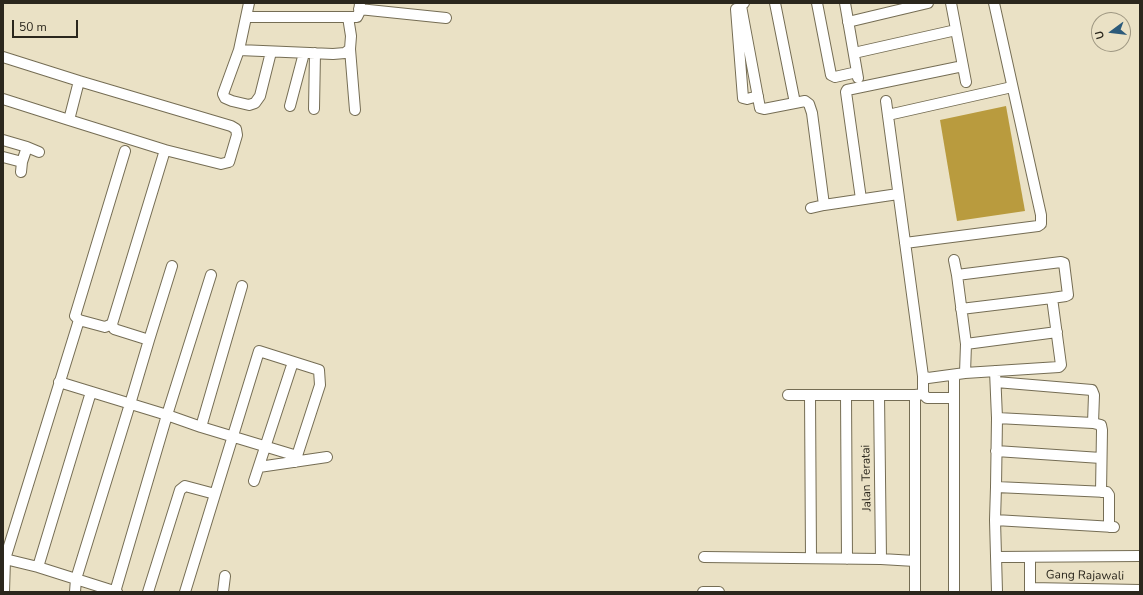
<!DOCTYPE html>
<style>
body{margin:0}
#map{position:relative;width:1143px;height:595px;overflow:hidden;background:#eae1c5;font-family:"Nunito Sans",sans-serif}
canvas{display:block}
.frame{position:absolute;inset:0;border:4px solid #2b271d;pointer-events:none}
.north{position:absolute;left:1091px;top:12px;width:40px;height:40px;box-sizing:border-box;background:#eae1c5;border:1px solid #9e9782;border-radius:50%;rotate:255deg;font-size:11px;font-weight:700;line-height:16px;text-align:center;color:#2b271d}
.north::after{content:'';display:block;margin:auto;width:14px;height:18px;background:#2c5a7a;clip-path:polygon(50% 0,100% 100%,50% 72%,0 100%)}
.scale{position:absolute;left:12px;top:20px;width:66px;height:18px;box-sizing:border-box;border:2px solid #2b271d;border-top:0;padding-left:5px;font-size:12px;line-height:14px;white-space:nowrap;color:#2b271d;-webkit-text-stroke:3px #eae1c5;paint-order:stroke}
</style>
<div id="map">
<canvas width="1143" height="595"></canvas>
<div class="frame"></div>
<div class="north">U</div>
<div class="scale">50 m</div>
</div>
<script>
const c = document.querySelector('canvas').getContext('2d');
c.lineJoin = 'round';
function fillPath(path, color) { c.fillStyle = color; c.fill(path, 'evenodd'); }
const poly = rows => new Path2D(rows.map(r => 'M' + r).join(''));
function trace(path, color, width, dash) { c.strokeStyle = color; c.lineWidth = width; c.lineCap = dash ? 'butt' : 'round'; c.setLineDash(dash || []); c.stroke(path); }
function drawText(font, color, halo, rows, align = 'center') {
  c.font = font + ' "Nunito Sans",sans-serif'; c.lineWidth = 3; c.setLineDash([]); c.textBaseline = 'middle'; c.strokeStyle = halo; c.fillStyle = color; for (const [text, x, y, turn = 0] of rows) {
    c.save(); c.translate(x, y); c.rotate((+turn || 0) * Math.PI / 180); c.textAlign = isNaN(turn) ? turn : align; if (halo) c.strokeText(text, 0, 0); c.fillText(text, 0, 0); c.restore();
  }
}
fillPath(poly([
 [1006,106,1025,211,957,221,940,120]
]), '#b99b3e');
const minor = poly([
 [249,3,239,50,223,94,225,98,232,101,249,105,255,103,260,96,271,52],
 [744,3,741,6,760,108,764,109,805,101,809,104,812,113,824,205],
 [775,3,795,103],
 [817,3,831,75,835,77,857,72],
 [845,3,858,78],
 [951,3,966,82],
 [359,9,446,18],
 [737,9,736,9,743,98,747,99,758,96],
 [246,17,357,17,359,13,360,3],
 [848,22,928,3],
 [350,49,355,110],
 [239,50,333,54,345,53,350,49,351,36,348,17],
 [854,53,956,30],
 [3,57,79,81,69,120,3,99],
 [79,81,231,126,236,129,237,135,229,162,221,164,165,150],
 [886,101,923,376,928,378,965,373,1059,367,1061,365,1052,298,1066,296,1068,295,1064,263,1061,262,957,275,954,260],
 [290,106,304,53],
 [314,109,315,53],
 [888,115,1012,87],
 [69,120,165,150,112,324,114,329,149,340,130,404,76,579,75,592],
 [3,140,27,147,22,162],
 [27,147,39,152],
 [3,157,22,162,21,172],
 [861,199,846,92,847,90,963,66],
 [811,208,824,205,898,194],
 [905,243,1038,226,1041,224,1041,215,994,3],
 [957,275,966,344,965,373],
 [961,309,1052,298],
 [79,320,105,327,112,324],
 [149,340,172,266],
 [966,344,1057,332],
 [995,371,997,418,996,487,995,520,997,592],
 [954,375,954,398],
 [923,376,923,394,927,398,954,398,954,592],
 [59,382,167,415,211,275],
 [996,382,1092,390,1094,395,1093,423],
 [788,395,915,395],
 [810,395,811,558],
 [846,395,847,559],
 [879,395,881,559],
 [997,418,1093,423,1101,425,1102,430,1101,492],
 [201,427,242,286],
 [996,451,1101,458],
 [259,467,327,457],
 [254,481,293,362],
 [996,487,1107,492,1109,495,1109,527],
 [995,520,1114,527],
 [704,557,881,559,915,561],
 [996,557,1140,556],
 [1030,557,1030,592],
 [5,559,38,567,117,592],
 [38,567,91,392],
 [1030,588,1140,590],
 [4,592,5,559,79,320,75,316,125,151],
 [115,592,167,415,201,427,297,456],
 [148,592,180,490,185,486,215,494],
 [185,592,259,351,319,370,320,385,295,462],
 [223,592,225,576],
 [703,592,719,592],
 [915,592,915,395,923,394]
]);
trace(minor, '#756d54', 12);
trace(minor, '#fff', 10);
drawText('12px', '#2b271d', '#eae1c5', [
 ["Jalan Teratai",867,478,-91],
 ["Gang Rajawali",1085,576,1]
]);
</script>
